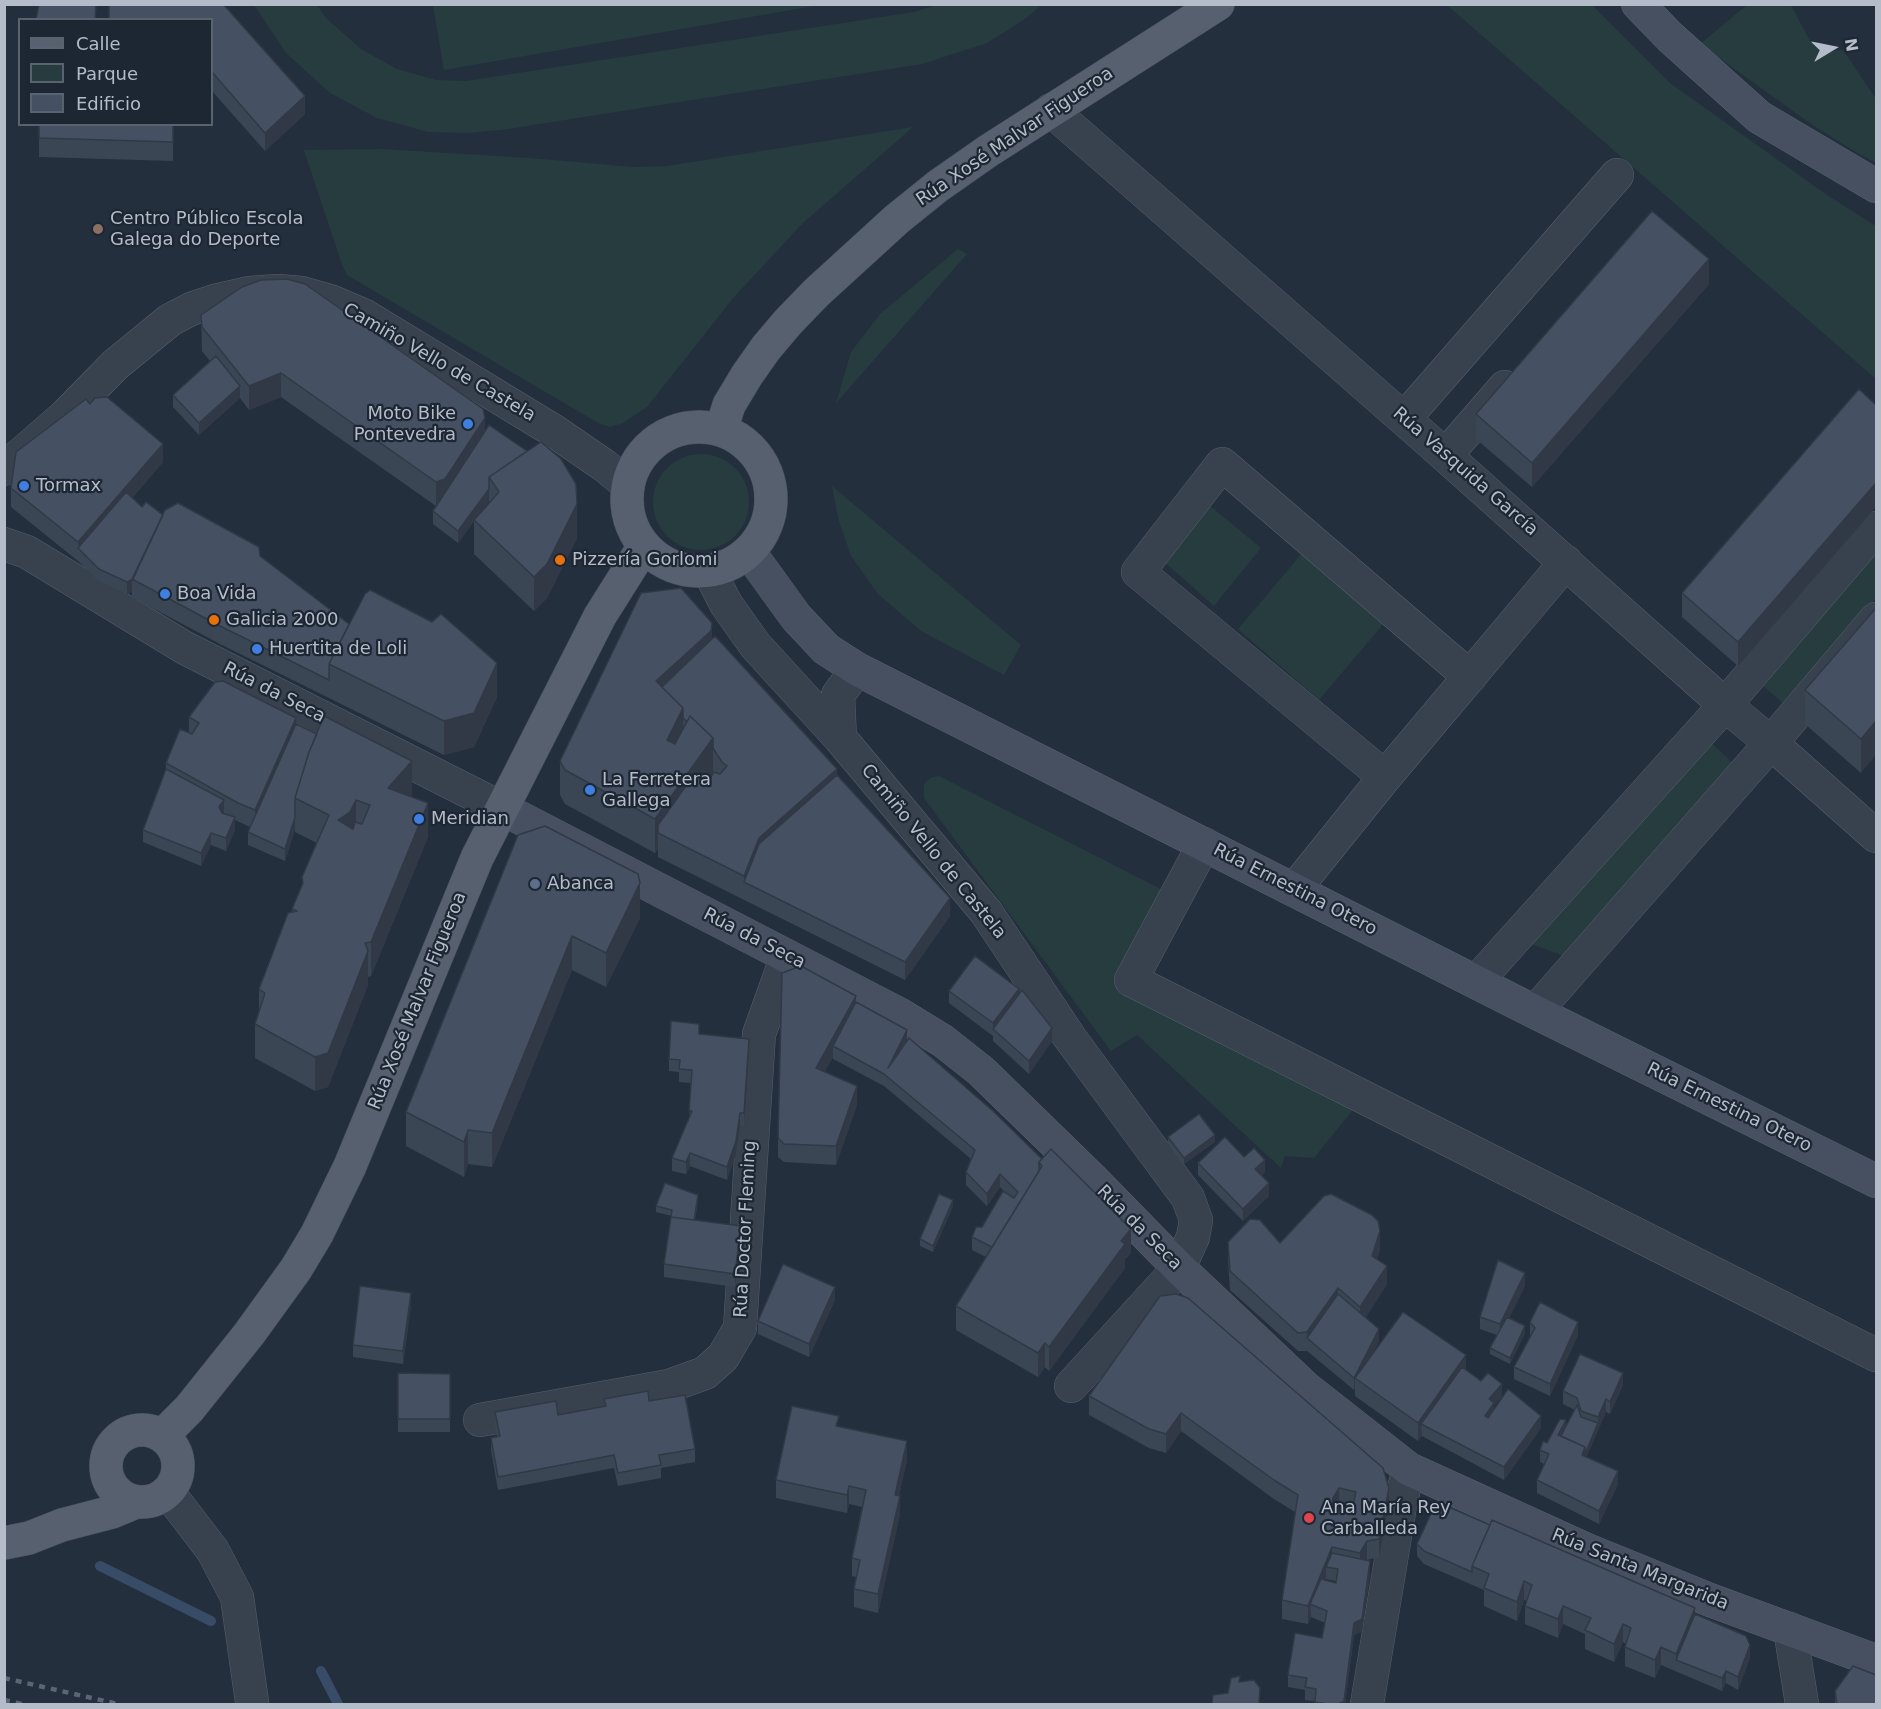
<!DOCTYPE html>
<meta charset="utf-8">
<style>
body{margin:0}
#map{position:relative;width:1881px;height:1709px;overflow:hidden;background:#242f3e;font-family:"DejaVu Sans",sans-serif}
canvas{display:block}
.frame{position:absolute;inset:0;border:6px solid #b4bcc9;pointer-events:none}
.legend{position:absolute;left:18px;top:18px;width:195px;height:108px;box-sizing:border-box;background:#1d2633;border:2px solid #59626f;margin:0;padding:8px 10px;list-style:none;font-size:18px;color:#b4bcc9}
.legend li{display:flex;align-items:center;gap:12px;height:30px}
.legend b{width:30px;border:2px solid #59626f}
.north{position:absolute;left:1803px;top:18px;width:60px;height:60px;-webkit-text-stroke:4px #1d2633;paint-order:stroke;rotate:80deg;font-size:16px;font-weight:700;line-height:24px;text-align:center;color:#b4bcc9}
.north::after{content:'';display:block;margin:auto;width:21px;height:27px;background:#b4bcc9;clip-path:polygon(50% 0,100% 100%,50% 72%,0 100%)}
</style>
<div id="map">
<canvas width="1881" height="1709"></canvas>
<div class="frame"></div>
<ul class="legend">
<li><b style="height:8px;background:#56606e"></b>Calle</li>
<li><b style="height:16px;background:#263c3f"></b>Parque</li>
<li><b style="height:16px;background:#455162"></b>Edificio</li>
</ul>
<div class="north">N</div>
</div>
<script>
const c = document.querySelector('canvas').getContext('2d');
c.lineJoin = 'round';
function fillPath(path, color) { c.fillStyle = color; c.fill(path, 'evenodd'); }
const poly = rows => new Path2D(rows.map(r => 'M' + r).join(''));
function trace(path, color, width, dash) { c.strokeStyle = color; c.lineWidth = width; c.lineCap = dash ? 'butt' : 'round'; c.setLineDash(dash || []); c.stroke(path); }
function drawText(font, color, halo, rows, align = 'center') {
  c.font = font + ' "DejaVu Sans",sans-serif'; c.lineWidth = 4.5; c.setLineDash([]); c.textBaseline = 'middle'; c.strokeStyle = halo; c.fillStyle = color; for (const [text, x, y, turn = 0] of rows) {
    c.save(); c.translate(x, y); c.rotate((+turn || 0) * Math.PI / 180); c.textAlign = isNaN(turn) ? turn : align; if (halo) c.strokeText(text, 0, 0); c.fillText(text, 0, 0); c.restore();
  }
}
fillPath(poly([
 [254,5,317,5,326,18,361,49,397,69,436,80,466,81,914,12,937,5,1042,5,1022,21,987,43,922,64,501,130,468,133,428,132,377,118,330,93,286,53],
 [433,5,433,4,820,5,444,70],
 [1447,5,1592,5,1670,83,1827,195,1876,226,1876,379],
 [1747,5,1791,5,1810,41,1827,51,1843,50,1876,99,1876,163,1854,151,1811,124,1700,44],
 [913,127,803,223,734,297,647,407,623,423,610,427,598,423,347,275,342,264,304,150,382,149,530,158,634,167,667,166],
 [958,249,967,254,836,403,851,352,880,314],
 '653 502a48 48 0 1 1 96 0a48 48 0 1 1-96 0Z',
 [832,486,1021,645,1004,675,921,631,878,594,851,556,838,518],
 [1208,504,1261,548,1214,606,1159,557],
 [1876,542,1876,598,1785,705,1757,681],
 [1303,552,1385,622,1319,700,1238,629],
 [1709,741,1734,764,1563,956,1529,943],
 [939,776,1159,888,1164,895,1118,985,1356,1106,1314,1158,1285,1156,1281,1168,1137,1035,1111,1051,924,798,924,784,930,778]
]), '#263c3f');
trace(poly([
 [100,1566,211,1621],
 [321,1671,338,1704]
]), '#394c67', 10);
const street = poly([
 [1051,110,1429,441,1725,705,1771,743,1876,836],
 [1404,419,1617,175],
 [1446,455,1505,387],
 [4,469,66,415,115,365,170,320,191,309,218,300,249,293,278,291,302,293,330,301,365,316,554,431,605,466,628,485],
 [4,544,27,552,185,648,503,809],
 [709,571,726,604,755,645,840,738,986,912,1070,1038,1188,1198,1196,1220,1193,1237,1179,1268,1071,1386],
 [840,738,838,695,857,669],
 [1385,777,1138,572,1222,464,1470,677],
 [1204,844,1131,980,1876,1355],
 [1294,890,1385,777,1566,562],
 [1476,982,1725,705,1876,528],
 [1535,1012,1771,743,1876,619],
 [480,1420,669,1386,705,1373,723,1357,740,1328,759,1034,787,956],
 [168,1492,213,1551,237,1597,252,1702],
 [1790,1629,1802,1704],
 [1367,1704,1401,1500,1409,1469]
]);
const secondary = poly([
 [1638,4,1670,37,1759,117,1876,186],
 [749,552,796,617,826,649,857,669,1535,1012,1876,1181],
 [503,809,899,1014,943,1041,981,1071,1092,1179,1179,1268,1306,1388,1409,1469,1587,1550,1710,1600,1876,1661]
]);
const primary = poly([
 '627 499a72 72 0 1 1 144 0a72 72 0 1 1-144 0Z',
 [721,430,729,405,747,375,766,348,788,322,816,293,897,219,938,186,988,151,1218,4],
 '106 1466a36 36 0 1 1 72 0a36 36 0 1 1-72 0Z',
 [163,1435,189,1409,249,1334,296,1269,317,1234,350,1166,477,858,600,616,644,546],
 [4,1543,29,1538,62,1525,112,1512,136,1502]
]);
trace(street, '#565f6c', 34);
trace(secondary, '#565f6c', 34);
trace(primary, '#414a57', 34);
trace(street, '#38414e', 33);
trace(secondary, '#465061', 33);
trace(primary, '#56606e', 33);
trace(poly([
 [4,1678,118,1704],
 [4,1700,22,1704]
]), '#5a6575', 4.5, [6, 6]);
fillPath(poly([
 [223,4,305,114,265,151,212,91,212,20],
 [173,124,173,161,39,157,39,138],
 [1709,284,1532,487,1476,439,1476,414],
 [201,315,485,430,577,538,547,598,534,611,474,554,474,521,458,543,433,524,433,511,436,506,281,397,249,410,240,398,199,435,173,407,173,395,210,361,202,351],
 [489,501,489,504,478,516],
 [1859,389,1738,666,1682,617,1682,593],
 [90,404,163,462,132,498,142,507,163,515,260,556,349,624,497,697,474,747,444,755,220,644,132,597,132,592,127,594,99,581,78,561,11,507,11,488],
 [1876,608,1861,773,1805,724,1805,690],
 [712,639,837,775,950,916,905,980,658,857,658,849,655,853,565,804,560,795,560,761],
 [189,717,296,724,412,795,411,797,428,837,371,976,368,977,368,985,328,1087,315,1091,255,1058,255,1024,259,1012,259,989,292,912,292,909,302,885,302,877,317,843,295,832,295,829,285,861,248,845,248,832,250,827,235,820,235,830,226,851,211,845,201,866,143,842,143,830,166,769,166,763,189,733],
 [518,835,640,918,606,987,572,970,492,1167,468,1164,464,1177,406,1146,406,1112],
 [949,991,1019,994,1052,1041,1029,1074,993,1041,993,1036,949,1003],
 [856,1002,907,1040,993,1111,1131,1253,1125,1259,1125,1268,1049,1371,1045,1367,1038,1377,956,1330,956,1306,986,1257,972,1250,972,1237,982,1227,1006,1193,1000,1187,987,1206,966,1185,966,1172,971,1159,884,1086,833,1059,833,1057,824,1072,857,1105,836,1165,784,1162,778,1157,778,1138],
 [699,1034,749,1051,744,1125,740,1125,736,1154,727,1180,690,1166,686,1174,672,1171,672,1158,689,1120,691,1083,679,1082,679,1072,669,1071,669,1059],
 [1168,1137,1215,1142,1184,1164,1168,1143],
 [1244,1157,1265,1172,1262,1175,1269,1196,1243,1221,1198,1175,1198,1163],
 [698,1201,695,1220,741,1239,735,1287,664,1277,664,1264,672,1216,656,1212,656,1206],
 [953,1206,933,1252,920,1246,920,1239],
 [1228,1242,1280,1243,1380,1250,1377,1259,1387,1284,1366,1317,1379,1341,1374,1351,1466,1370,1494,1406,1494,1410,1541,1428,1504,1480,1422,1436,1418,1441,1355,1396,1355,1388,1354,1390,1307,1351,1298,1351,1230,1290,1228,1260],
 [1525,1286,1509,1318,1525,1333,1510,1364,1490,1354,1490,1348,1497,1335,1480,1329,1480,1317],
 [1160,1296,1389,1507,1379,1557,1367,1560,1370,1574,1362,1631,1354,1635,1345,1704,1315,1704,1315,1701,1305,1700,1305,1690,1288,1687,1288,1675,1322,1638,1325,1623,1311,1617,1308,1624,1282,1619,1282,1600,1295,1512,1274,1499,1181,1431,1166,1453,1149,1448,1089,1415,1089,1396],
 [1326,1579,1336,1581,1336,1583,1325,1580],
 [835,1300,809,1357,758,1334,758,1321],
 [411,1305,403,1364,353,1357,353,1345],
 [1530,1322,1578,1335,1550,1396,1514,1379,1514,1367,1530,1336],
 [398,1373,450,1374,450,1432,398,1432],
 [1623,1385,1610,1414,1606,1412,1586,1457,1618,1484,1599,1524,1537,1493,1537,1480,1544,1464,1540,1462,1540,1450,1566,1426,1575,1410,1563,1404,1563,1391],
 [604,1399,649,1401,695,1449,695,1462,661,1468,661,1478,618,1486,614,1468,498,1490,491,1450,491,1438,497,1437,495,1425,495,1412,558,1415,604,1407],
 [839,1427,907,1460,899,1496,900,1514,878,1613,854,1607,854,1589,856,1577,852,1576,852,1558,862,1507,849,1504,847,1513,776,1498,776,1480],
 [1490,1525,1695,1614,1750,1658,1738,1690,1726,1683,1722,1691,1661,1665,1655,1678,1625,1666,1625,1647,1626,1644,1623,1642,1614,1662,1585,1649,1585,1634,1563,1624,1558,1638,1525,1624,1525,1606,1527,1601,1524,1600,1517,1621,1484,1606,1484,1590,1424,1564,1417,1556,1417,1544],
 [1835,1691,1876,1704,1835,1704]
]), '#3b4654');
fillPath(poly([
 [305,96,305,114,265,151,265,133],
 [1709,259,1709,284,1532,487,1532,463],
 [281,373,281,397,249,410,249,386],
 [240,386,240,398,199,435,199,423],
 [485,418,485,442,436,506,436,482],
 [163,444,163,462,84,554,78,548,78,542],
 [1876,483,1876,507,1738,666,1738,642],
 [489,489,489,501,458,543,458,531],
 [577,504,577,538,547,598,534,611,534,577],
 [132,579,132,592,127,594,127,582],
 [712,623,712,657,669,704,656,681],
 [497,663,497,697,474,747,444,755,444,721],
 [683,708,683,742,667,774,667,740],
 [296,718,296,736,255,828,255,810],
 [1876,721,1876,755,1861,773,1861,739],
 [713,738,713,773,667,837,658,825,658,849,655,853,655,819],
 [412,761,412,795,388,822,388,788],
 [837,769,837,793,744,882,744,876,759,838],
 [224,800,224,813,219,820,219,807],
 [356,800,356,834,338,820],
 [428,803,428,837,371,976,371,942],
 [235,817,235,830,226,851,226,838],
 [295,817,295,829,285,861,285,849],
 [211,833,211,845,201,866,201,853],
 [640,883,640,918,606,987,606,953],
 [950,898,950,916,905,980,905,962],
 [572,936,572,970,492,1167,492,1133],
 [368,951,368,985,328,1087,315,1091,315,1057],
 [1019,989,1019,1002,993,1029,993,1023],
 [856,996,856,1015,833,1046,833,1057,816,1087,816,1068],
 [1052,1028,1052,1041,1029,1074,1029,1061],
 [907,1030,907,1043,888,1068],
 [749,1039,749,1051,744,1125,744,1113],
 [857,1086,857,1105,836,1165,836,1146],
 [740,1113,740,1125,736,1154,727,1180,727,1167],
 [468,1130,468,1164,464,1177,464,1142],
 [1215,1135,1215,1142,1184,1164,1184,1158],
 [690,1153,690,1166,686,1174,686,1162],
 [1265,1160,1265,1172,1255,1182,1255,1169],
 [1000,1174,1000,1187,987,1206,987,1194],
 [1269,1183,1269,1196,1243,1221,1243,1209],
 [953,1200,953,1206,933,1252,933,1246],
 [741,1226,741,1239,735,1287,735,1274],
 [1131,1229,1131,1253,1125,1259,1125,1268,1049,1371,1049,1347,1121,1241],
 [1380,1231,1380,1250,1372,1275,1372,1256],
 [1387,1266,1387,1284,1360,1326,1360,1307],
 [1525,1273,1525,1286,1500,1336,1500,1324],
 [835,1287,835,1300,809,1357,809,1344],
 [1338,1288,1338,1307,1307,1338,1307,1332],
 [411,1293,411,1305,403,1364,403,1351],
 [1578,1322,1578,1335,1550,1396,1550,1384],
 [1525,1326,1525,1333,1510,1364,1510,1358],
 [1379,1329,1379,1341,1359,1381,1355,1378,1355,1388,1354,1390,1354,1378],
 [1045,1343,1045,1367,1038,1377,1038,1353],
 [1466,1355,1466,1374,1421,1424,1422,1436,1418,1441,1418,1423],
 [1623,1373,1623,1385,1610,1414,1610,1402],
 [1502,1384,1502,1397,1494,1406,1494,1416,1485,1429,1485,1416,1489,1399],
 [1606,1399,1606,1412,1582,1468,1582,1455,1598,1423,1598,1417],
 [1181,1413,1181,1431,1166,1453,1166,1434],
 [1541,1416,1541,1428,1504,1480,1504,1467],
 [1566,1420,1566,1433,1561,1442,1558,1435],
 [907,1441,907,1460,895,1513,895,1495],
 [1618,1471,1618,1484,1599,1524,1599,1511],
 [849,1486,849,1504,847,1513,847,1495],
 [1339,1488,1339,1506,1333,1516,1332,1505,1333,1498],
 [1389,1488,1389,1507,1379,1557,1379,1539],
 [900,1496,900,1514,878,1613,878,1594],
 [1367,1541,1367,1560,1360,1571,1360,1553],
 [1332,1547,1332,1565,1326,1567,1326,1579,1315,1606,1310,1604,1311,1617,1308,1624,1308,1606],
 [1370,1561,1370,1574,1362,1631,1354,1635,1345,1704,1338,1704,1354,1623],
 [1524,1581,1524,1600,1517,1621,1517,1602],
 [1563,1606,1563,1624,1558,1638,1558,1619],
 [1695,1608,1695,1626,1676,1660,1676,1654],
 [1623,1624,1623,1642,1614,1662,1614,1644],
 [1750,1645,1750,1658,1738,1690,1738,1677],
 [1661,1647,1661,1665,1655,1678,1655,1660],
 [1726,1671,1726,1683,1722,1691,1722,1678]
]), '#303945');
const building = poly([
 [39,4,96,4,95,20,36,20,39,4],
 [109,4,223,4,305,96,265,133,212,72,212,20,109,20,109,4],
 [39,124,173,124,173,142,39,138,39,124],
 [1652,211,1709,259,1532,463,1476,414,1652,211],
 [287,279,305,284,483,409,485,418,445,479,436,482,281,373,249,386,202,327,201,315,242,287,261,280,287,279],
 [216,356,240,386,199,423,173,395,216,356],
 [1859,389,1876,405,1876,483,1738,642,1682,593,1859,389],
 [107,397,163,444,78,542,11,488,16,452,86,399,90,404,95,398,107,397],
 [489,425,527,451,489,477,489,489,458,531,433,511,489,425],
 [541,442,561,459,576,484,577,504,547,564,534,577,474,520,499,492,489,477,541,442],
 [126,492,142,507,146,502,163,515,133,579,127,582,99,569,78,548,126,492],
 [178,503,259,547,260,556,349,624,329,664,329,680,220,626,132,579,165,510,178,503],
 [681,588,712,623,711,631,656,681,683,708,667,740,675,744,690,716,713,738,655,819,565,770,560,761,641,593,681,588],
 [370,590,432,622,441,614,497,663,474,713,444,721,329,664,365,594,370,590],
 [1876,608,1876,721,1861,739,1805,690,1876,608],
 [715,636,837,769,759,838,744,876,658,833,658,825,696,772,710,778,714,772,720,774,727,766,722,762,713,748,713,738,690,716,687,722,683,718,683,708,662,687,715,636],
 [223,681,296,718,255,810,238,803,166,763,180,729,192,734,199,723,189,717,215,682,223,681],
 [324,716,412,761,388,788,428,803,371,942,365,943,368,951,328,1053,315,1057,255,1024,265,993,259,989,288,913,297,911,292,909,303,883,302,877,329,815,295,798,309,752,324,716],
 [356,800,370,805,362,824,355,822,353,829,338,820,350,812,356,800],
 [296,724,317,734,309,752,295,798,295,817,285,849,248,832,296,724],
 [166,769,224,800,219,807,222,813,235,817,226,838,211,833,201,853,143,830,166,769],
 [837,775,950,898,905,962,744,882,759,844,837,775],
 [545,826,638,874,640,883,606,953,572,936,492,1133,468,1130,464,1142,406,1112,518,835,545,826],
 [975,956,1019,989,993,1023,949,991,975,956],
 [801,966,856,996,816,1068,857,1086,836,1146,784,1144,778,1138,782,973,801,966],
 [1022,990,1052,1028,1029,1061,993,1029,1022,990],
 [856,1002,907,1030,888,1068,909,1038,993,1111,1042,1159,1039,1162,1039,1171,992,1247,972,1237,976,1227,982,1227,1003,1191,1014,1198,1018,1192,1000,1174,987,1194,966,1172,975,1150,884,1074,833,1046,856,1002],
 [671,1021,699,1024,699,1034,749,1039,744,1113,740,1113,736,1141,727,1167,690,1153,686,1162,672,1158,692,1111,689,1111,692,1070,679,1069,680,1060,669,1059,671,1021],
 [1199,1114,1215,1135,1184,1158,1168,1137,1199,1114],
 [1225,1137,1244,1157,1254,1148,1265,1160,1255,1169,1269,1183,1243,1209,1198,1163,1225,1137],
 [1051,1149,1131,1229,1121,1241,1125,1244,1049,1347,1045,1343,1038,1353,956,1306,1042,1166,1039,1162,1051,1149],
 [665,1183,698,1195,694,1220,671,1217,672,1210,656,1206,665,1183],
 [939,1194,953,1200,933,1246,920,1239,939,1194],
 [1331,1194,1372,1215,1378,1221,1380,1231,1372,1256,1387,1266,1360,1307,1338,1288,1307,1332,1298,1333,1230,1271,1228,1242,1250,1219,1260,1220,1280,1243,1324,1196,1331,1194],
 [671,1217,741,1226,735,1274,664,1264,671,1217],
 [1498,1260,1525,1273,1500,1324,1480,1317,1498,1260],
 [783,1264,835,1287,809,1344,758,1321,783,1264],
 [360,1286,411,1293,403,1351,353,1345,360,1286],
 [1176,1294,1188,1298,1383,1468,1389,1488,1379,1539,1367,1541,1360,1553,1332,1547,1308,1606,1282,1600,1298,1495,1274,1480,1181,1413,1166,1434,1149,1429,1089,1396,1160,1296,1176,1294],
 [1339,1488,1356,1492,1352,1510,1332,1505,1333,1498,1339,1488],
 [1338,1294,1379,1329,1354,1378,1307,1338,1338,1294],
 [1540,1302,1578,1322,1550,1384,1514,1367,1535,1328,1530,1322,1540,1302],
 [1403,1312,1466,1355,1418,1423,1355,1378,1403,1312],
 [1507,1317,1525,1326,1510,1358,1490,1348,1507,1317],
 [1580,1354,1623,1373,1610,1402,1606,1399,1598,1417,1581,1411,1577,1398,1563,1391,1580,1354],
 [1462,1367,1481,1381,1488,1373,1502,1384,1489,1399,1494,1403,1485,1416,1488,1418,1508,1389,1541,1416,1504,1467,1421,1424,1462,1367],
 [398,1373,450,1374,450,1419,398,1419,398,1373],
 [648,1391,649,1401,685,1395,695,1449,659,1455,661,1465,618,1473,614,1455,498,1477,491,1438,500,1436,495,1412,556,1401,558,1415,606,1406,604,1399,648,1391],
 [1577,1405,1581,1417,1598,1423,1585,1454,1585,1447,1561,1436,1577,1405],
 [792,1406,839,1416,836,1426,907,1441,895,1495,900,1496,878,1594,854,1589,860,1560,852,1558,866,1490,849,1486,847,1495,776,1480,792,1406],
 [1560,1419,1566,1420,1558,1435,1585,1447,1582,1455,1618,1471,1599,1511,1537,1480,1549,1454,1540,1450,1543,1441,1547,1443,1560,1419],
 [1444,1505,1490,1525,1472,1566,1472,1572,1424,1551,1417,1544,1433,1509,1444,1505],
 [1492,1520,1695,1608,1676,1654,1661,1647,1655,1660,1625,1647,1631,1628,1623,1624,1614,1644,1585,1630,1591,1618,1563,1606,1558,1619,1525,1606,1532,1585,1524,1581,1517,1602,1484,1588,1489,1574,1472,1566,1492,1520],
 [1332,1553,1370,1561,1362,1619,1354,1623,1344,1701,1338,1704,1328,1704,1315,1702,1316,1689,1305,1687,1307,1678,1288,1675,1295,1633,1322,1638,1327,1611,1310,1604,1321,1579,1336,1583,1338,1569,1326,1567,1332,1553],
 [1695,1614,1746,1636,1750,1645,1738,1677,1726,1671,1722,1678,1676,1660,1695,1614],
 [1853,1666,1876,1675,1876,1704,1837,1704,1835,1691,1853,1666],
 [1240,1676,1239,1682,1254,1680,1260,1688,1259,1703,1269,1704,1212,1704,1213,1695,1228,1693,1231,1678,1240,1676]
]);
fillPath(building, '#455162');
trace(building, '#303945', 1.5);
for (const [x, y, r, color] of [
 [98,229,6,"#8d6e63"],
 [468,424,6,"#3f7fe0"],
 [24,486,6,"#3f7fe0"],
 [560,560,6,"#e8710a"],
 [165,594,6,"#3f7fe0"],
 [214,620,6,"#e8710a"],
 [257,649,6,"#3f7fe0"],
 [590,790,6,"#3f7fe0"],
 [419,819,6,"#3f7fe0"],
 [535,884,6,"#5c6f8a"],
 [1309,1518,6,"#e0444e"]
]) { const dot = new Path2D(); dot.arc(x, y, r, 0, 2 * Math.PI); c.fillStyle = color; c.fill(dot); trace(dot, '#1d2633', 2); }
drawText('18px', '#b4bcc9', '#1d2633', [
 ["Rúa Xosé Malvar Figueroa",1015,137,-34],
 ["Camiño Vello de Castela",439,363,30],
 ["Rúa Vasquida García",1465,472,41],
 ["Rúa da Seca",274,693,27],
 ["Camiño Vello de Castela",933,852,51],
 ["Rúa Ernestina Otero",1295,890,27],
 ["Rúa da Seca",754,939,27],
 ["Rúa Xosé Malvar Figueroa",418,1001,-68],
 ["Rúa Ernestina Otero",1729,1108,26],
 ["Rúa da Seca",1139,1228,45],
 ["Rúa Doctor Fleming",746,1229,-87],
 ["Rúa Santa Margarida",1640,1570,22]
]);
drawText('18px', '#b4bcc9', '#1d2633', [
 ["Centro Público Escola",110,219],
 ["Galega do Deporte",110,240],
 ["Moto Bike",456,414,"right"],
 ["Pontevedra",456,435,"right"],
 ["Tormax",36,486],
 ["Pizzería Gorlomi",572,560],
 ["Boa Vida",177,594],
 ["Galicia 2000",226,620],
 ["Huertita de Loli",269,649],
 ["La Ferretera",602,780],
 ["Gallega",602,801],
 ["Meridian",431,819],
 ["Abanca",547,884],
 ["Ana María Rey",1321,1508],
 ["Carballeda",1321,1529]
], 'left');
</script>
